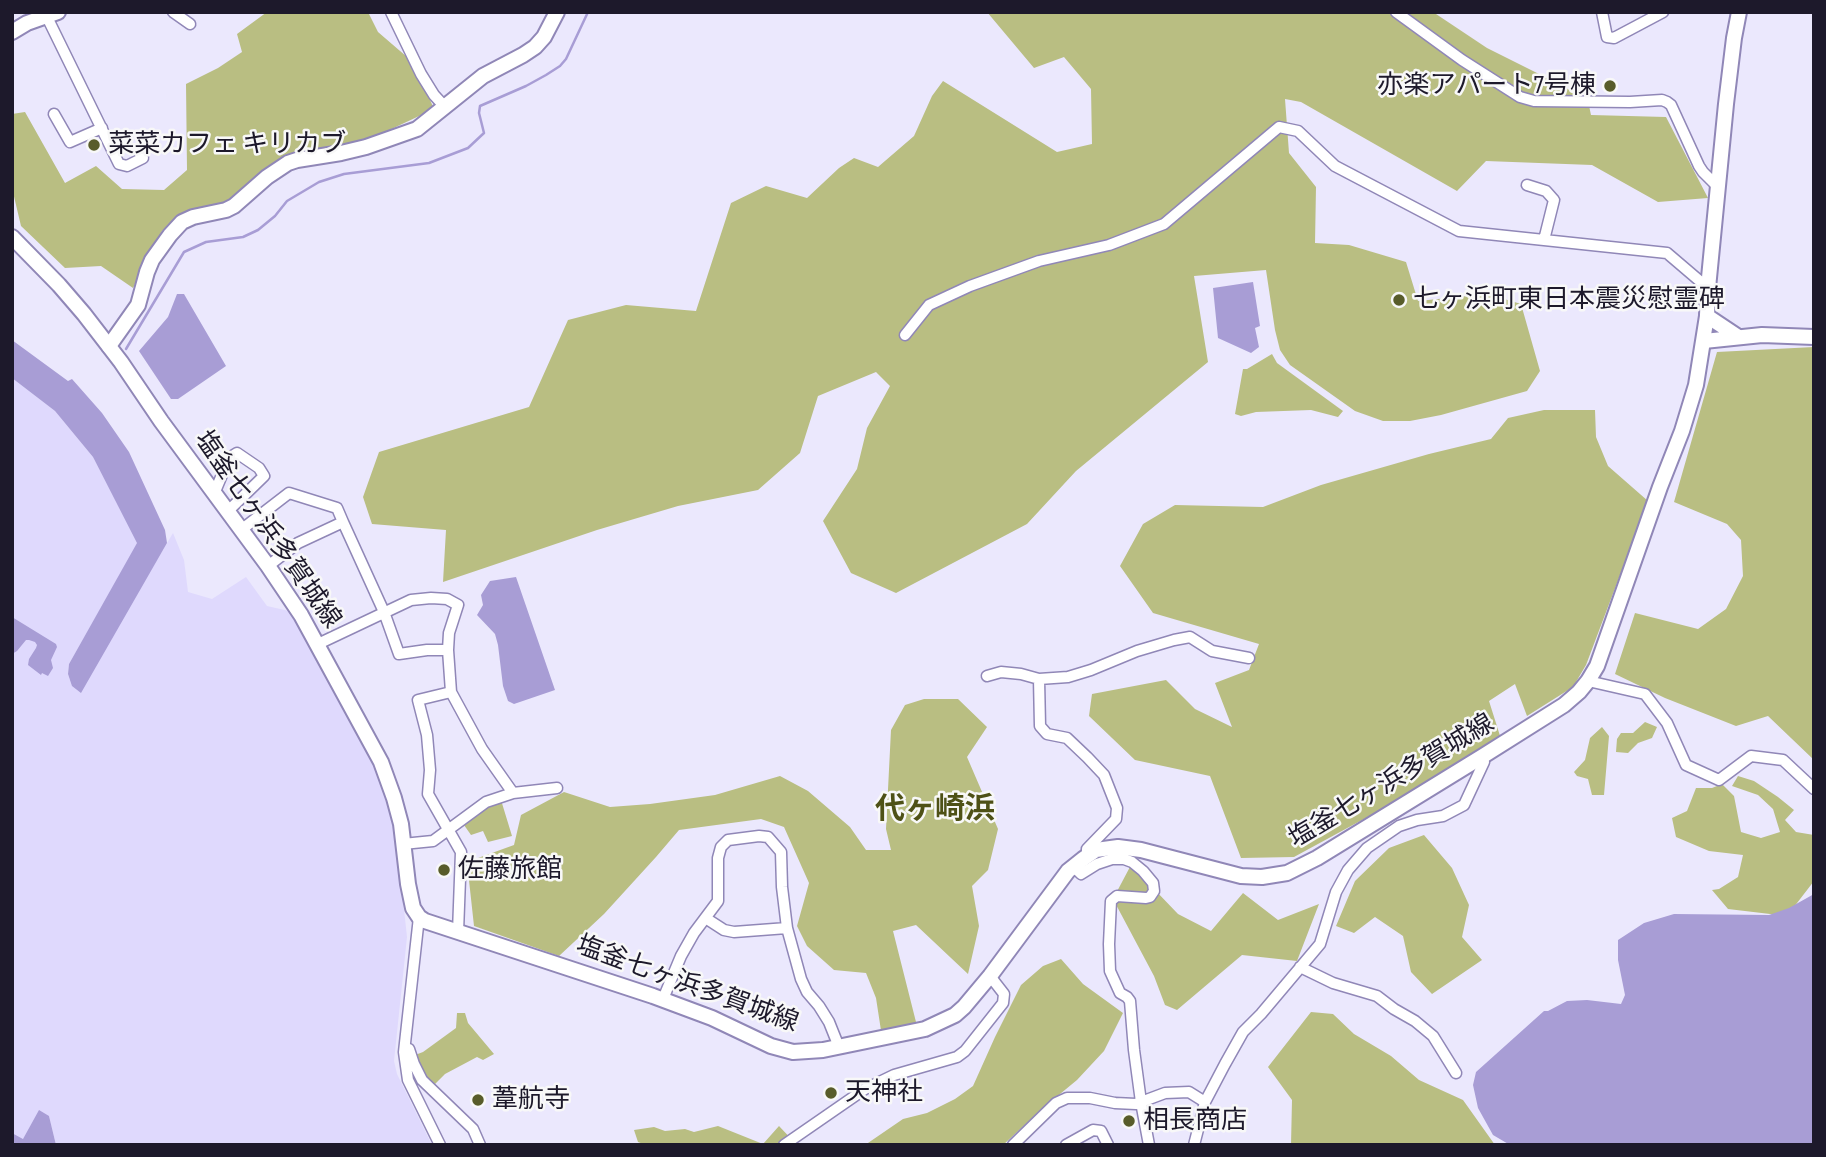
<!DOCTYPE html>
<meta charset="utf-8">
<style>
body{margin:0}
#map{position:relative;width:1826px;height:1157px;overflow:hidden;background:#ebe8fd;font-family:"Sofia Sans Condensed",sans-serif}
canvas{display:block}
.frame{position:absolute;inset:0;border:14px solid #1d192b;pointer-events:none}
</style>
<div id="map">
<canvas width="1826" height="1157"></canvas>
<div class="frame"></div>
</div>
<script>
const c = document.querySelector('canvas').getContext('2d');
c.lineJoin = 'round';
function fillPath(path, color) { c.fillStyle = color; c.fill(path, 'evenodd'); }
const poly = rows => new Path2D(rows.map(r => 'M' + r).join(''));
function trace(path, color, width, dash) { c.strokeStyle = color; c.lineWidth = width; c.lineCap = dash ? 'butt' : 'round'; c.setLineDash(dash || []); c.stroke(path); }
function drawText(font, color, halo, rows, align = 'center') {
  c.font = font + ' "Sofia Sans Condensed","Noto Sans JP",sans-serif'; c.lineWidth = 5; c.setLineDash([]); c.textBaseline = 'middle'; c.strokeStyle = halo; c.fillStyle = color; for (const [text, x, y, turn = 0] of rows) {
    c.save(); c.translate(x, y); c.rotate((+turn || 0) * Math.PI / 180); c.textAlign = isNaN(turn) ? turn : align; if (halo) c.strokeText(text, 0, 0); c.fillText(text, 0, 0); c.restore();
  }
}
fillPath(poly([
 [12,378,55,411,93,457,138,543,69,664,68,674,70,680,145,580,173,533,184,560,188,592,212,599,246,577,267,606,289,611,322,667,370,759,385,791,395,826,407,937,394,1061,397,1074,432,1145,56,1145,49,1116,23,1139,12,1133]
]), '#dfd9fd');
fillPath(poly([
 [267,12,368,12,378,32,414,63,434,109,366,141,299,153,280,161,224,204,179,216,162,231,133,288,101,266,65,268,21,226,12,188,12,114,25,112,65,183,96,166,122,189,164,190,187,170,186,84,218,68,242,52,237,34],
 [987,12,1433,12,1487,48,1563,86,1588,101,1591,115,1666,117,1708,198,1658,202,1592,165,1486,161,1457,191,1301,102,1285,99,1289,153,1316,187,1315,243,1349,245,1406,262,1418,301,1488,294,1521,304,1540,371,1527,391,1441,415,1410,421,1383,421,1355,411,1290,365,1280,350,1275,330,1266,270,1194,276,1208,362,1076,471,1027,524,896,593,851,573,823,521,857,469,867,428,890,386,876,372,818,396,800,453,758,490,678,506,597,530,443,582,446,530,372,524,363,497,379,452,529,407,568,320,626,305,696,311,731,203,766,186,807,198,839,168,854,158,878,167,914,136,932,96,943,81,1057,152,1092,144,1091,89,1064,57,1034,68],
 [1814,347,1814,760,1768,716,1736,726,1665,698,1615,674,1635,613,1698,629,1726,609,1743,576,1741,540,1727,524,1674,502,1717,352],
 [1272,354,1277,363,1343,411,1338,417,1311,410,1256,412,1241,416,1235,414,1243,369,1247,369],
 [1544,410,1595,410,1596,437,1608,466,1648,501,1586,665,1573,687,1527,716,1515,684,1489,701,1501,739,1443,776,1294,857,1241,858,1210,776,1135,760,1089,716,1092,694,1166,680,1195,709,1232,727,1215,683,1249,670,1259,644,1153,613,1120,566,1143,524,1175,505,1263,507,1321,485,1429,454,1491,439,1508,418],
 [924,699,958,699,987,727,967,757,998,829,988,870,972,886,979,926,968,974,916,925,893,931,916,1022,882,1037,876,998,866,973,834,970,807,946,797,926,809,883,784,827,761,819,679,830,656,857,604,914,559,956,474,926,467,862,514,845,521,815,564,792,610,807,650,804,715,795,780,776,808,791,850,827,866,850,891,850,886,829,891,730,905,705],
 [1645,722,1657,727,1652,738,1638,743,1628,753,1616,752,1617,739,1621,733,1633,733],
 [1602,727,1609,736,1604,795,1592,795,1588,779,1577,776,1574,772,1585,760,1590,738],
 [1738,776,1754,781,1778,797,1794,810,1785,820,1796,832,1814,835,1814,881,1787,916,1728,909,1712,890,1719,889,1738,877,1743,855,1709,851,1676,837,1672,818,1687,811,1696,788,1712,788,1722,784,1734,796,1741,832,1761,838,1780,832,1773,809,1758,795,1732,786],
 [501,800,512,836,488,842,483,831,471,835,464,825,483,808],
 [1424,835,1452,868,1469,905,1462,937,1482,960,1432,994,1411,972,1403,936,1375,917,1354,933,1336,926,1355,881,1389,848],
 [1131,865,1178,914,1211,931,1243,893,1278,920,1319,904,1297,961,1242,955,1177,1010,1165,1005,1154,976,1113,899],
 [1061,959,1083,984,1123,1013,1104,1051,1077,1080,1043,1108,1003,1145,865,1145,903,1119,927,1113,955,1099,973,1086,995,1037,1021,985,1043,966],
 [1311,1012,1333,1014,1354,1034,1391,1056,1419,1080,1463,1100,1495,1145,1291,1145,1292,1100,1268,1067],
 [457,1013,465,1013,468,1023,494,1054,483,1060,477,1057,445,1074,434,1085,425,1078,415,1055,423,1052,456,1028],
 [718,1126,763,1144,779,1126,797,1145,646,1145,638,1142,634,1130,654,1127,665,1131,685,1129,694,1132]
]), '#b9be82');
fillPath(poly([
 [1253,282,1260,326,1255,328,1259,347,1251,353,1218,338,1213,288],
 [177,294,184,294,226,366,178,399,171,399,139,351,168,317],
 [12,340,68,381,72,379,102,413,129,452,165,530,167,543,81,693,72,686,68,674,69,664,137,543,93,457,55,411,12,378],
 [516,577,555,690,514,704,508,701,503,686,498,645,495,634,477,615,483,605,481,595,490,581],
 [12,617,56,644,57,647,51,660,53,668,48,676,42,673,41,675,28,665,29,659,36,648,37,645,35,642,29,640,26,640,17,651,12,654],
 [1814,894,1814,1145,1510,1145,1493,1135,1478,1108,1473,1085,1476,1072,1544,1011,1548,1011,1567,1001,1587,1000,1621,1004,1625,995,1618,960,1618,940,1644,923,1674,914,1769,915,1789,908],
 [39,1110,49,1116,56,1145,12,1145,12,1133,23,1139]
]), '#a89dd5');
trace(poly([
 [126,349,184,252,206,242,243,237,258,230,275,216,287,201,319,182,344,174,429,163,468,148,484,133,479,113,480,106,526,86,546,75,560,66,566,59,588,12]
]), '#a89dd5', 2.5);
const street = poly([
 [173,12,190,24],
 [391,12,421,74,434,95,445,107],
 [1396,12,1462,60,1520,97,1534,101,1630,102,1662,100,1667,102,1671,105,1699,166,1703,172,1718,187],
 [1602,12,1607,37,1614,38,1663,12],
 [47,17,119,164,127,166,143,158],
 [54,114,70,142,102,128],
 [1527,185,1546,191,1554,200,1544,240],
 [905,335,929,305,970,286,1039,261,1109,245,1164,224,1279,127,1298,131,1335,166,1459,231,1667,253,1708,288],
 [214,494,229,458,237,453,259,468,264,476,227,512],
 [241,530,289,493,337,508,343,522],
 [268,566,298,543,343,522,384,612,399,654,427,650,448,650],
 [318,644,411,600,431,598,447,599,458,605,449,633,448,650,451,692,482,749,513,793],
 [987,676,1001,672,1021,674,1039,679,1068,677,1091,670,1137,651,1174,640,1190,637,1212,651,1249,658],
 [1039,679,1040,726,1047,734,1067,738,1087,757,1104,775,1117,808,1116,819,1087,849,1087,853],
 [1588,681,1645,694,1667,723,1686,765,1719,780,1751,756,1783,760,1814,789],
 [451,692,418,700,427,735,430,770,428,794,461,852,458,932],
 [403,844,433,841,486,802,513,793,557,788],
 [1073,866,1081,874,1097,864,1112,859,1124,859,1132,862,1143,871,1153,883,1154,891,1150,897,1146,898,1117,896,1111,901,1109,944,1110,971,1120,993,1127,997,1130,1001,1134,1050,1141,1102,1165,1093,1189,1092,1205,1102],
 [419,917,404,1052,408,1080,440,1145],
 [707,919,724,930,734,932,787,928],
 [1300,967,1333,983,1377,996,1394,1009,1415,1021,1433,1036,1456,1073],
 [663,999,681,956,694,933,718,901,718,858,721,847,728,840,759,836,768,837,781,852,782,887,787,928,801,979,807,992,819,1006,829,1022,839,1047],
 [409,1049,414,1064,422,1080,473,1129,480,1145],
 [784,1145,865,1089,894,1075,957,1057,965,1051,1003,1003,1004,994,990,976],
 [1013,1145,1056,1103,1067,1098,1090,1098,1115,1103,1136,1104,1141,1102,1149,1145],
 [1066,1145,1093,1130,1101,1131,1108,1145],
 [1194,1145,1205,1102,1225,1064,1243,1032,1261,1014,1320,944,1336,892,1348,870,1367,848,1399,826,1417,820,1443,816,1464,805,1484,762,1483,756]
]);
const secondary = poly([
 [1707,316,1737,336],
 [1704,341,1762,335,1814,337],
 [109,346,138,305,147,272,152,260,170,235,182,222,193,217,226,210,234,206,267,177,288,163,297,160,341,153,366,147,417,129,483,76,523,55,535,47,544,37,557,12]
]);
const primary = poly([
 [12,32,27,23,58,12],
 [12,237,59,285,84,314,121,362,161,421,268,566,301,615,381,762,394,798,401,824,408,884,413,908,419,917,425,921,653,996,712,1018,771,1046,793,1052,823,1050,925,1029,955,1015,964,1007,990,976,1068,871,1083,859,1096,850,1118,847,1141,850,1241,876,1262,877,1287,873,1317,858,1483,756,1564,705,1579,692,1588,681,1597,666,1660,487,1682,431,1696,385,1707,316,1708,288,1726,104,1734,38,1739,12]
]);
trace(street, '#9087b7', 13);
trace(secondary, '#9087b7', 18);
trace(primary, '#9087b7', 18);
trace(street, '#fff', 10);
trace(secondary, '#fff', 14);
trace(primary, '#fff', 14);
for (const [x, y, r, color] of [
 [1610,86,7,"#585c2a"],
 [94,145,7,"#585c2a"],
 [1399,300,7,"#585c2a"],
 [444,870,7,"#585c2a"],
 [831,1093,7,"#585c2a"],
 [478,1100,7,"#585c2a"],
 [1129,1121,7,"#585c2a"]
]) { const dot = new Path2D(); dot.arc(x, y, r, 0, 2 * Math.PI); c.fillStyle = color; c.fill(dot); trace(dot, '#f8f8f8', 2.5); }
drawText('26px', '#1d192b', '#f8f8f8', [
 ["亦楽アパート7号棟",1596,86,"right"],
 ["菜菜カフェ キリカブ",108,145],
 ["七ヶ浜町東日本震災慰霊碑",1413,300],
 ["佐藤旅館",458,870],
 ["天神社",845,1093],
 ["葦航寺",492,1100],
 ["相長商店",1143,1121]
], 'left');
drawText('26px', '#1d192b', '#f8f8f8', [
 ["塩釜七ヶ浜多賀城線",267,530,55],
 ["塩釜七ヶ浜多賀城線",1392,782,-31],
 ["塩釜七ヶ浜多賀城線",687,985,20]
]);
drawText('bold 30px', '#4e5116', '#f8f8f8', [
 ["代ヶ崎浜",935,810]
]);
</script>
